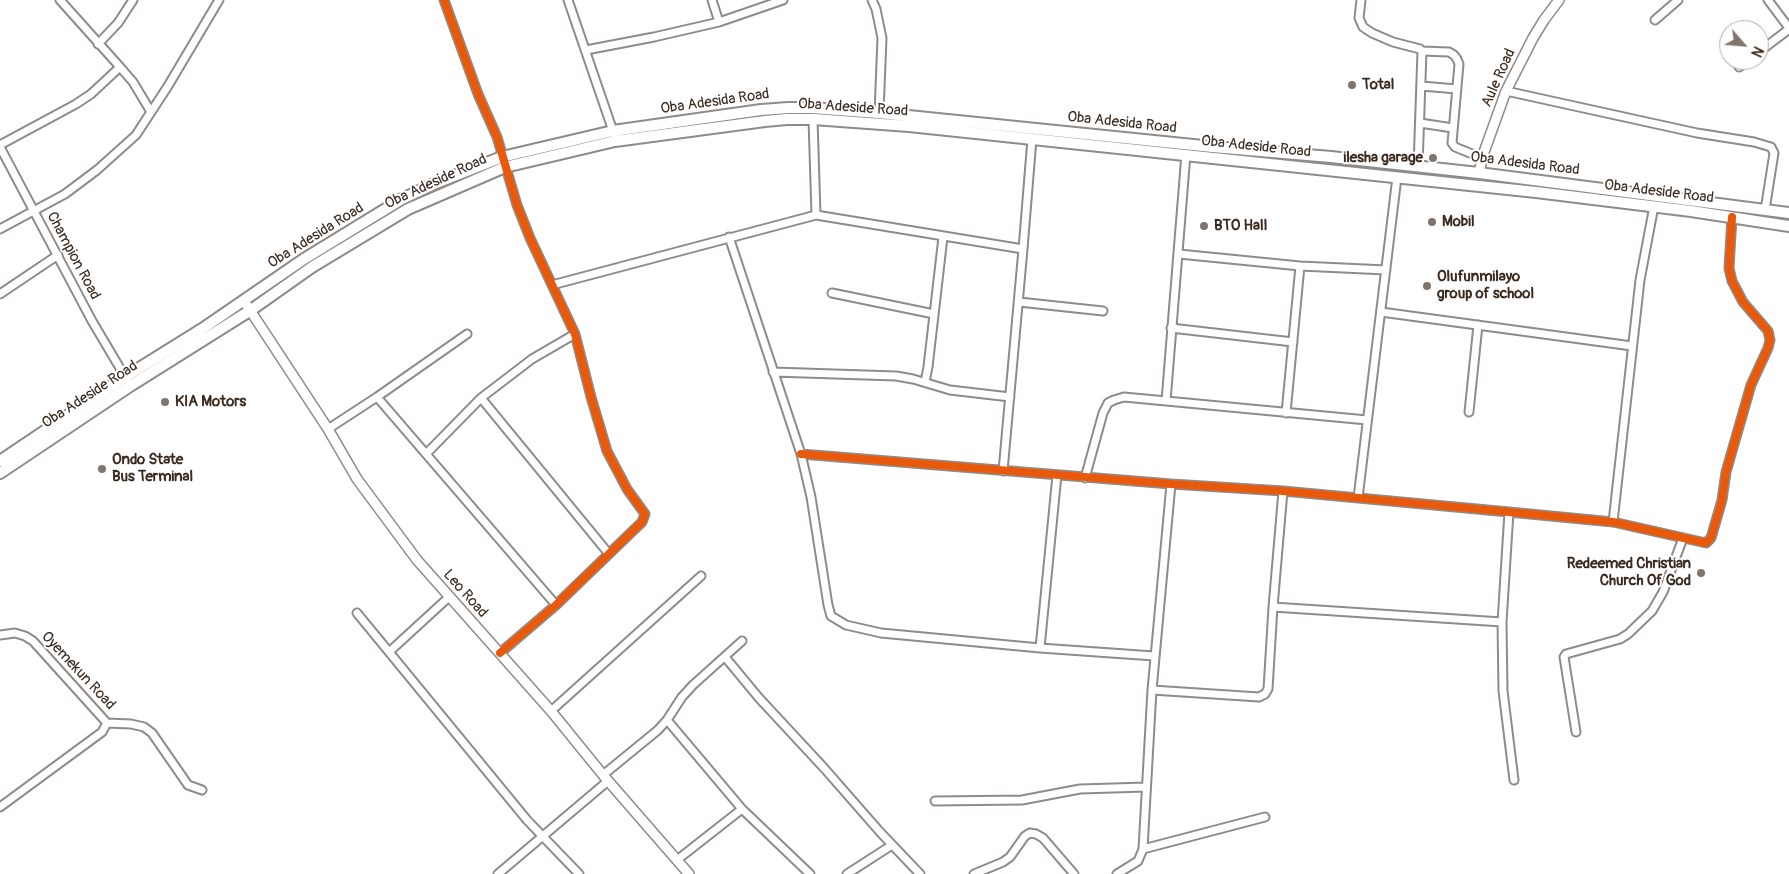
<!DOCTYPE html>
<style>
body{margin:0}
#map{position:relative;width:1789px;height:874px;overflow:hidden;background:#fff;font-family:Pangolin,sans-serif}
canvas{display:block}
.north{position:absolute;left:1719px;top:20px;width:50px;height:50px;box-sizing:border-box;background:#fff;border:1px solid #b1aaa5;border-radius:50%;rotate:117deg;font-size:14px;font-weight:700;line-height:20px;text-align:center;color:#3b2a1e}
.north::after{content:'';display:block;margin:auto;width:18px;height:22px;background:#80756d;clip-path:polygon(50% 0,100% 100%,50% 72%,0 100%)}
</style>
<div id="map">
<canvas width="1789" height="874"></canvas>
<div class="north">N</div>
</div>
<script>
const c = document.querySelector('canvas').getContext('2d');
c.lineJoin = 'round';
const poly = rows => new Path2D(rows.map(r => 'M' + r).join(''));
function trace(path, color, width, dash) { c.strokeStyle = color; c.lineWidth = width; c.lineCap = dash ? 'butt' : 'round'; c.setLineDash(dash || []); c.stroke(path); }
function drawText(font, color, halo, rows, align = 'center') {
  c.font = font + ' Pangolin,sans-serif'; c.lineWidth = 4; c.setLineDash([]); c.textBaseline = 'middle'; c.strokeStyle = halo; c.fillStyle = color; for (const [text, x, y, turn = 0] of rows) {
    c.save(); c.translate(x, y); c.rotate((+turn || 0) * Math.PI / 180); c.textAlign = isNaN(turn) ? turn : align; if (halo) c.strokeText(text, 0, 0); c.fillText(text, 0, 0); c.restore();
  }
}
const minor = poly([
 [60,0,120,67],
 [444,0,478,94,497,137,517,205,530,238,575,334,591,397,607,451,627,489,645,514,642,522,556,605,500,653],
 [568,0,614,134],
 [712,0,719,22],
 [872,0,876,9,882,38,879,113],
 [1361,0,1359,18,1363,27,1372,33,1393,42,1420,49,1422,51,1418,167],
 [1768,0,1789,28],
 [1655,20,1678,0],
 [98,44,118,23,133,0],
 [586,50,654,37,719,22,783,0],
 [1422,51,1449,52,1454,55,1457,59,1459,64,1452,143,1455,147,1482,158],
 [1759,52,1789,29],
 [1739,67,1747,60],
 [1421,86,1457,89],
 [1506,91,1697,133,1754,142,1771,147,1774,153,1765,210],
 [813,119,816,215],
 [1420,123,1453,128],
 [0,145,76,104,91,94,120,67,133,82,151,112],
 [0,147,92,321,127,380],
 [0,229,65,194,97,170,136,135,168,86,219,0],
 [729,237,801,454,811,497,828,605,831,616,846,625,881,633,1040,648,1154,656],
 [1179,254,1300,266,1386,270],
 [552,285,816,215,1023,249],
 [832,293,934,314],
 [0,294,58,255],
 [1019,302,1103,311],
 [1381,312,1632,346],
 [1171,328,1293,342],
 [773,372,896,376,913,379,950,390,1010,397],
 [925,382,928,367,943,237],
 [377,397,556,605],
 [481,398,609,554],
 [1166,401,1186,154],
 [1469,412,1478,325],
 [1286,413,1300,266],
 [328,429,377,397,467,334],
 [426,454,481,398,532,359,575,334],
 [801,454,1171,484,1283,491,1509,512,1613,522,1706,543,1711,538,1722,500,1726,472,1751,385,1768,348,1770,340,1768,331,1743,302,1732,281,1729,268,1732,217],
 [1003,471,1023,249,1032,139],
 [1085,478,1103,413,1108,403,1114,400,1124,397,1367,420],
 [1358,498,1397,177],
 [1509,512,1502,622,1503,691,1514,780],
 [1613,522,1640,280,1654,206],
 [1273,607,1502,622],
 [357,613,527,820,579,874],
 [0,635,15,633,25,636,33,641,107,723],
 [1040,648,1057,475],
 [389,652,449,597],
 [725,657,759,698,824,768,880,832,920,874],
 [1152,690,1259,697,1265,694,1268,689,1273,607,1283,491],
 [551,711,701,576],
 [667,720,742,809,810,874],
 [107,723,131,724,144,727,152,733,188,785,202,790],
 [1576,732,1564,657,1566,654,1620,639,1628,634,1652,611,1663,592,1683,538],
 [603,775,658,730,667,720,682,697,693,685,742,641],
 [935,801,1022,800,1080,789,1146,787],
 [0,807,102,732,107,723],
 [1143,849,1265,817],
 [677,860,742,809],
 [498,874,608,781],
 [847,874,892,845],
 [974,874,1003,862,1010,857,1025,836,1030,833,1036,834,1043,838,1074,874],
 [1117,874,1138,861,1143,849,1152,690,1171,484]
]);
const tertiary = poly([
 [1479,173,1483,155,1506,91,1533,38,1544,20,1559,0],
 [244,301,328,429,357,479,417,560,551,711,603,775,689,874]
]);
const primary = poly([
 [0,461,125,377,202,329,304,259,402,199,436,183,502,157,613,131,761,110,788,108,812,108,879,113,1213,147,1331,157,1479,173,1789,213],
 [0,473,130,386,251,310,312,267,408,209,505,167,615,141,765,121,787,119,813,119,909,126,1536,192,1691,211,1789,226]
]);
trace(minor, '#8e8b88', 11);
trace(tertiary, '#8e8b88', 12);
trace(primary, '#8e8b88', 14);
trace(minor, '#fff', 7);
trace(tertiary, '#fff', 9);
trace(primary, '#fff', 10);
trace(poly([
 [444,0,478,94,497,137,517,205,530,238,575,334,591,397,607,451,627,489,645,514,642,522,556,605,500,653],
 [801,454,1171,484,1283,491,1509,512,1613,522,1706,543,1711,538,1722,500,1726,472,1751,385,1768,348,1770,340,1768,331,1743,302,1732,281,1729,268,1732,217]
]), '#e8590c', 8);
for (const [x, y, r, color] of [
 [1352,85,5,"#80756d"],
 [1433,158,5,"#80756d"],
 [1432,222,5,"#80756d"],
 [1204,226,5,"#80756d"],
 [1427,286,5,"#80756d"],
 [165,402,5,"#80756d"],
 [102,469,5,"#80756d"],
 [1701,573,5,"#80756d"]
]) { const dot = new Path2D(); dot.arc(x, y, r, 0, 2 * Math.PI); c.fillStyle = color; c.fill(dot); trace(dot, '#fff', 2); }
drawText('15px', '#3b2a1e', '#fff', [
 ["Aule Road",1499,78,-66],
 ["Oba Adesida Road",715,102,-8],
 ["Oba Adeside Road",853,108,4],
 ["Oba Adesida Road",1122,123,6],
 ["Oba Adeside Road",1256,147,6],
 ["Oba Adesida Road",1525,164,7],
 ["Oba Adeside Road",436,182,-25],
 ["Oba Adeside Road",1659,192,7],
 ["Oba Adesida Road",316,236,-32],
 ["Champion Road",73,256,62],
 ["Oba Adeside Road",90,395,-33],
 ["Leo Road",465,594,48],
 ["Oyemekun Road",78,671,47]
]);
drawText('bold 15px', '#3b2a1e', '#fff', [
 ["Total",1362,85],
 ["ilesha garage",1423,158,"right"],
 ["Mobil",1442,222],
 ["BTO Hall",1214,226],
 ["Olufunmilayo",1437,277],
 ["group of school",1437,294],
 ["KIA Motors",175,402],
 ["Ondo State",112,460],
 ["Bus Terminal",112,477],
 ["Redeemed Christian",1691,564,"right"],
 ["Church Of God",1691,581,"right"]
], 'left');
</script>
